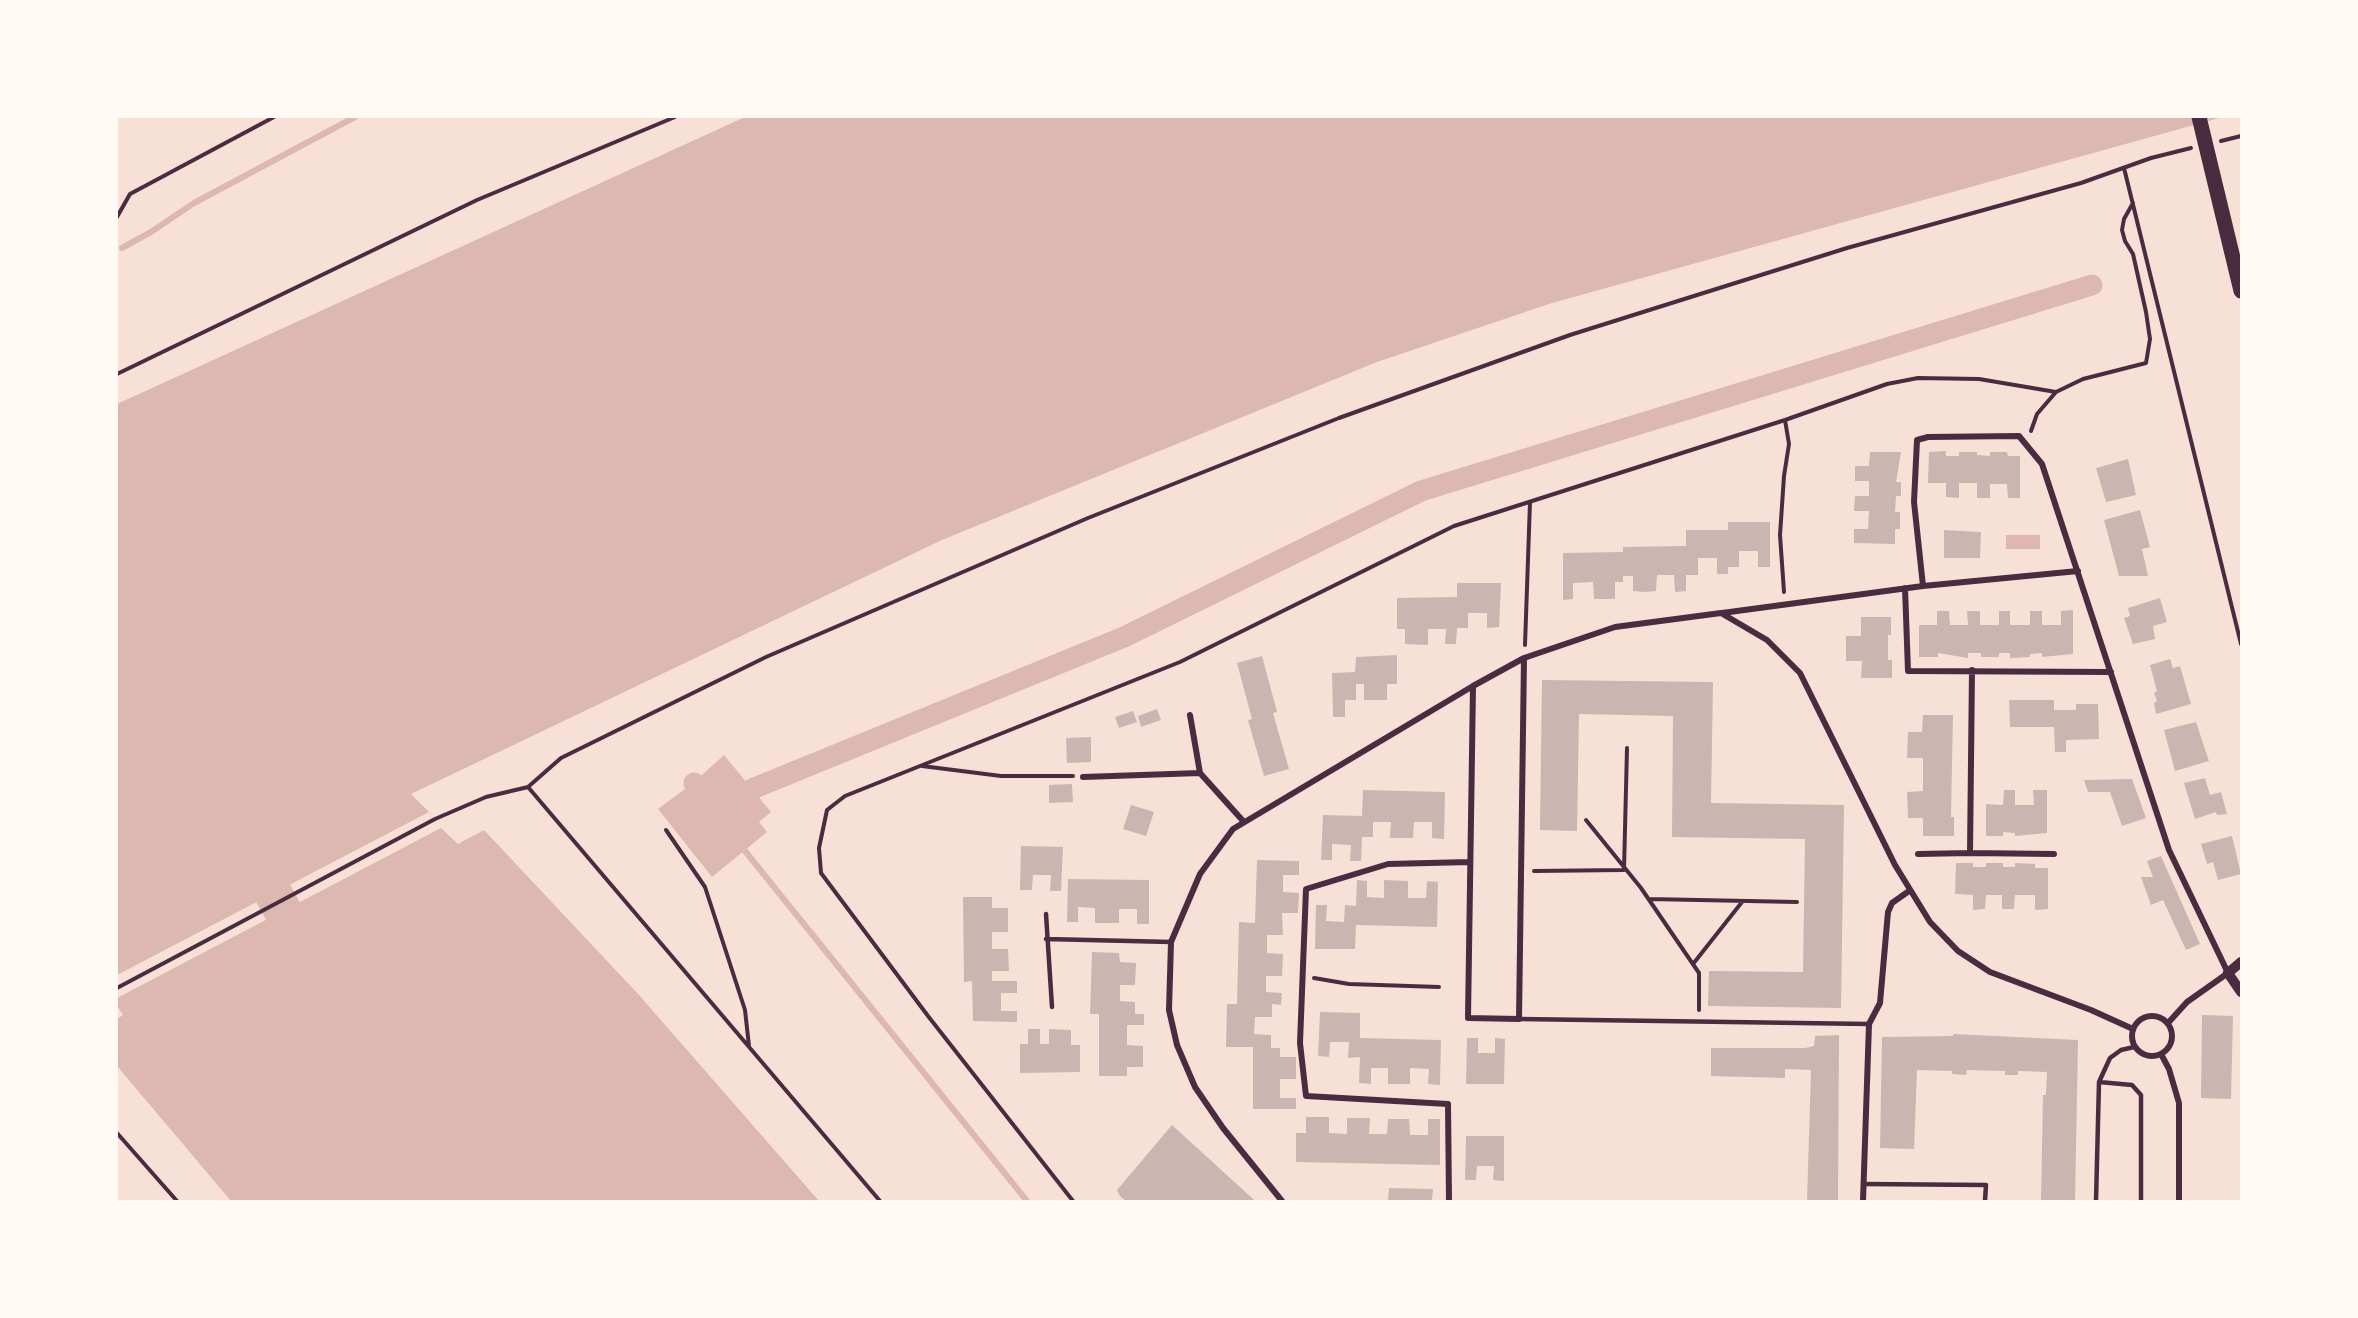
<!DOCTYPE html>
<style>
body{margin:0}
#map{position:relative;width:2358px;height:1318px;overflow:hidden;background:#f7e1d7;font-family:Montserrat,sans-serif}
canvas{display:block}
.frame{position:absolute;inset:0;border:118px solid #fffaf5;pointer-events:none}
</style>
<div id="map">
<canvas width="2358" height="1318"></canvas>
<div class="frame"></div>
</div>
<script>
const c = document.querySelector('canvas').getContext('2d');
c.lineJoin = 'round';
function fillPath(path, color) { c.fillStyle = color; c.fill(path, 'evenodd'); }
const poly = rows => new Path2D(rows.map(r => 'M' + r).join(''));
function trace(path, color, width, dash) { c.strokeStyle = color; c.lineWidth = width; c.lineCap = dash ? 'butt' : 'round'; c.setLineDash(dash || []); c.stroke(path); }
fillPath(poly([
 [745,117,2223,117,1552,303,1377,362,942,540,411,794,429,812,117,975,117,404],
 [2006,535,2040,535,2040,549,2006,549],
 [724,755,771,812,759,822,767,832,712,877,658,809,693,783],
 [441,828,458,844,484,830,639,995,819,1201,231,1201,117,1066,117,1019,123,1015,117,1006,117,998]
]), '#dcb8b0');
trace(poly([
 [122,248,151,232,194,203,355,117],
 [741,846,1027,1201]
]), '#dcb8b0', 6);
trace(poly([
 [694,783,713,815,752,789,1124,637,1421,491,2092,285]
]), '#dcb8b0', 21);
trace(poly([
 [248,847,292,928,313,951]
]), '#dcb8b0', 38);
fillPath(poly([
 [1946,451,1946,456,1959,456,1959,452,1977,452,1977,455,1990,456,1990,452,2007,452,2008,456,2020,456,2020,498,2008,498,2007,484,1990,484,1990,498,1977,498,1977,483,1959,483,1959,498,1946,497,1946,483,1928,483,1929,452],
 [1870,452,1901,452,1896,482,1901,482,1901,496,1896,496,1895,512,1900,512,1900,529,1895,529,1895,544,1854,543,1854,529,1868,529,1869,511,1854,511,1855,496,1869,496,1869,481,1855,481,1855,466,1869,466],
 [2128,459,2136,495,2106,502,2096,468],
 [2140,510,2150,547,2142,549,2148,576,2119,576,2104,520],
 [1728,522,1770,522,1770,567,1758,567,1758,551,1739,551,1739,567,1728,567,1728,574,1717,574,1717,558,1698,558,1698,575,1686,575,1686,591,1675,592,1674,575,1657,575,1656,591,1645,592,1633,591,1633,576,1623,576,1623,582,1615,582,1615,599,1594,599,1593,582,1573,583,1573,599,1563,600,1563,553,1623,552,1623,547,1686,546,1686,530,1728,530],
 [1944,530,1981,532,1980,558,1944,558],
 [1457,583,1501,583,1499,627,1487,628,1487,613,1468,613,1468,628,1457,628,1456,644,1445,644,1446,629,1428,629,1428,645,1405,644,1405,629,1397,629,1397,598,1457,597],
 [2160,598,2167,622,2153,626,2155,639,2133,644,2124,618,2130,616,2128,608],
 [2073,610,2073,654,2042,657,2042,653,2030,654,2030,657,2010,658,2010,653,1999,653,1999,657,1981,657,1981,653,1968,653,1968,658,1938,653,1938,657,1919,657,1919,625,1937,625,1937,611,1949,611,1950,625,1968,625,1967,611,1980,611,1980,625,1999,625,1999,611,2010,611,2010,625,2030,625,2030,611,2042,611,2042,625,2061,625,2061,611],
 [1861,617,1891,617,1891,635,1888,635,1888,660,1892,660,1892,678,1861,678,1862,661,1846,661,1846,636,1861,636],
 [1397,655,1397,684,1387,684,1387,700,1364,700,1364,684,1356,684,1356,700,1345,700,1345,717,1333,717,1332,673,1355,672,1356,657],
 [1262,656,1277,712,1273,713,1289,769,1264,776,1248,720,1252,719,1237,663],
 [2170,659,2173,668,2180,666,2191,704,2156,714,2154,703,2157,701,2154,693,2157,691,2150,665],
 [1542,680,1713,682,1711,803,1844,805,1841,1008,1708,1006,1709,971,1803,972,1805,839,1672,837,1673,716,1579,714,1577,831,1540,830],
 [2009,700,2054,700,2054,710,2076,710,2076,704,2098,704,2099,739,2066,740,2066,752,2055,752,2054,727,2010,727],
 [1157,709,1161,720,1141,727,1138,716],
 [1133,711,1137,722,1119,728,1115,717],
 [1923,715,1953,715,1951,817,1954,817,1954,836,1923,836,1923,818,1908,818,1907,792,1923,791,1923,758,1907,758,1908,732,1922,732],
 [2196,722,2209,761,2175,771,2164,730],
 [1091,737,1091,762,1067,763,1066,738],
 [2205,778,2210,795,2221,792,2227,814,2217,815,2216,812,2195,819,2184,783],
 [2132,779,2146,818,2122,826,2110,792,2088,792,2084,780],
 [1072,784,1073,802,1049,803,1049,785],
 [1363,790,1445,792,1444,839,1432,838,1432,822,1414,822,1413,838,1390,838,1391,822,1373,822,1373,837,1362,837,1361,861,1350,861,1351,845,1332,844,1332,860,1321,860,1323,815,1362,816],
 [2004,790,2015,790,2015,805,2034,805,2033,790,2047,790,2047,833,2015,836,2015,833,2003,832,2003,836,1986,836,1986,804,2003,805],
 [1131,805,1154,812,1146,836,1123,829],
 [2232,836,2241,874,2218,880,2213,862,2207,864,2201,844],
 [1021,846,1063,847,1061,891,1050,891,1051,875,1033,875,1032,890,1020,890],
 [2161,856,2200,944,2186,950,2163,900,2151,905,2141,877,2153,877,2147,861],
 [1257,860,1299,861,1299,875,1283,875,1283,892,1299,893,1298,913,1282,913,1283,935,1267,935,1267,953,1283,954,1282,976,1266,976,1266,992,1282,993,1281,1005,1272,1004,1272,1017,1255,1017,1254,1034,1271,1035,1271,1048,1280,1048,1280,1057,1296,1057,1296,1079,1280,1079,1280,1098,1296,1098,1296,1109,1253,1109,1253,1047,1226,1047,1227,1004,1237,1004,1239,922,1255,923],
 [1956,863,1973,863,1973,867,1986,867,1986,863,2003,863,2003,867,2015,867,2015,863,2035,864,2035,868,2048,868,2048,909,2035,910,2035,895,2015,895,2014,909,2002,909,2002,895,1986,895,1985,909,1973,910,1973,895,1955,894],
 [1068,879,1149,880,1149,924,1137,924,1137,909,1119,909,1119,923,1095,923,1095,908,1078,907,1078,922,1067,922],
 [1357,880,1367,881,1367,897,1384,898,1384,880,1408,881,1408,898,1426,898,1427,881,1438,882,1437,927,1356,925,1355,949,1315,949,1316,905,1327,905,1326,921,1344,922,1345,905,1356,906],
 [963,897,992,897,992,908,1008,908,1008,932,992,932,992,949,1008,949,1009,971,992,971,992,981,1017,981,1017,993,1001,993,1001,1011,1017,1011,1017,1022,973,1021,972,981,964,982],
 [1092,952,1119,953,1120,962,1136,963,1135,985,1120,985,1120,1001,1135,1002,1135,1014,1144,1014,1144,1025,1127,1025,1127,1045,1143,1046,1143,1067,1127,1067,1127,1076,1099,1076,1099,1014,1090,1014],
 [1320,1012,1360,1013,1360,1038,1441,1040,1440,1085,1428,1084,1429,1069,1410,1068,1410,1084,1388,1084,1388,1068,1371,1068,1371,1084,1359,1083,1360,1057,1348,1058,1349,1042,1330,1042,1329,1057,1318,1056],
 [2202,1015,2233,1016,2231,1099,2201,1098],
 [1028,1029,1040,1029,1040,1044,1049,1044,1049,1029,1071,1030,1071,1045,1080,1045,1080,1072,1020,1073,1020,1044,1028,1044],
 [1953,1034,2078,1040,2075,1201,2041,1201,2043,1095,2046,1095,2047,1072,2018,1071,2018,1075,2005,1075,2005,1071,1967,1070,1966,1075,1952,1074,1952,1071,1917,1070,1914,1149,1880,1148,1882,1037,1953,1036],
 [1839,1035,1838,1201,1807,1201,1811,1070,1785,1069,1785,1078,1711,1076,1711,1048,1805,1048,1814,1046,1815,1036],
 [1467,1038,1478,1038,1478,1053,1495,1053,1495,1038,1505,1039,1504,1084,1466,1084],
 [1306,1117,1329,1117,1329,1133,1347,1134,1347,1118,1370,1118,1369,1134,1387,1134,1388,1119,1409,1119,1410,1135,1428,1135,1428,1119,1440,1119,1440,1165,1296,1162,1296,1133,1306,1133],
 [1172,1125,1252,1198,1255,1201,1126,1201,1120,1196,1117,1190],
 [1466,1136,1504,1136,1504,1181,1493,1180,1494,1166,1477,1166,1476,1180,1465,1180],
 [1389,1188,1433,1189,1432,1200,1388,1201]
]), '#ccb4b1');
trace(poly([
 [2221,141,2241,136],
 [2124,168,2241,644],
 [117,217,130,194,274,117],
 [117,374,477,200,675,117],
 [2031,431,2037,414,2056,392,2083,379,2146,363,2150,339,2146,312,2133,254,2125,241,2122,230,2124,219,2133,203],
 [1784,592,1780,535,1784,476,1789,444,1785,420],
 [1525,645,1530,502],
 [922,766,1001,776,1073,776],
 [528,787,561,758,766,657,1088,518,1339,418,1570,335,1678,301,1847,248,2081,183,2151,158,2191,148],
 [1586,820,1641,888,1699,973,1699,1010],
 [666,830,705,887,745,1010,749,1046],
 [1534,871,1624,870,1627,748],
 [1649,899,1797,902],
 [1693,964,1742,902],
 [1314,978,1349,984,1439,987],
 [117,988,435,819,486,797,528,787,880,1201],
 [117,1133,177,1201],
 [1073,1201,928,1016,821,873,819,848,827,810,845,796,1180,662,1454,526,1785,420,1887,384,1918,378,1979,379,2056,392]
]), '#4a2c40', 4);
trace(poly([
 [1046,914,1052,1007],
 [1046,939,1171,942],
 [1519,1019,1869,1024],
 [2099,1082,2132,1085,2141,1095,2141,1201],
 [1863,1184,1986,1185,1985,1201],
 [2096,1201,2099,1082,2110,1058,2121,1050,2134,1047]
]), '#4a2c40', 4.5);
trace(poly([
 [1923,586,1914,502,1917,440,1928,437,2019,436,2042,464,2169,850,2228,973,2187,1002,2168,1023],
 [1905,588,1908,671,2111,672],
 [1722,613,1923,586,2078,571],
 [1972,670,1970,853,2054,854],
 [1473,686,1468,1018,1519,1019,1524,658],
 [1190,715,1200,773,1244,822],
 [1083,777,1200,773],
 [1918,854,1970,853],
 '2132 1036a20 20 0 1 1 40 0a20 20 0 1 1-40 0Z',
 [2161,1054,2169,1069,2179,1103,2179,1201],
 [1282,1201,1223,1128,1195,1087,1177,1045,1169,1010,1171,942,1200,874,1233,829,1473,686,1524,658,1615,627,1721,613,1767,640,1800,673,1895,865,1930,922,1958,951,1990,972,2091,1010,2133,1029],
 [1449,1201,1448,1104,1306,1096,1300,1043,1306,889,1388,864,1470,862],
 [1863,1201,1869,1024,1880,1003,1888,912,1892,903,1909,891]
]), '#4a2c40', 6);
trace(poly([
 [2241,962,2228,973,2241,992]
]), '#4a2c40', 10);
trace(poly([
 [2199,117,2241,291]
]), '#4a2c40', 15);
</script>
